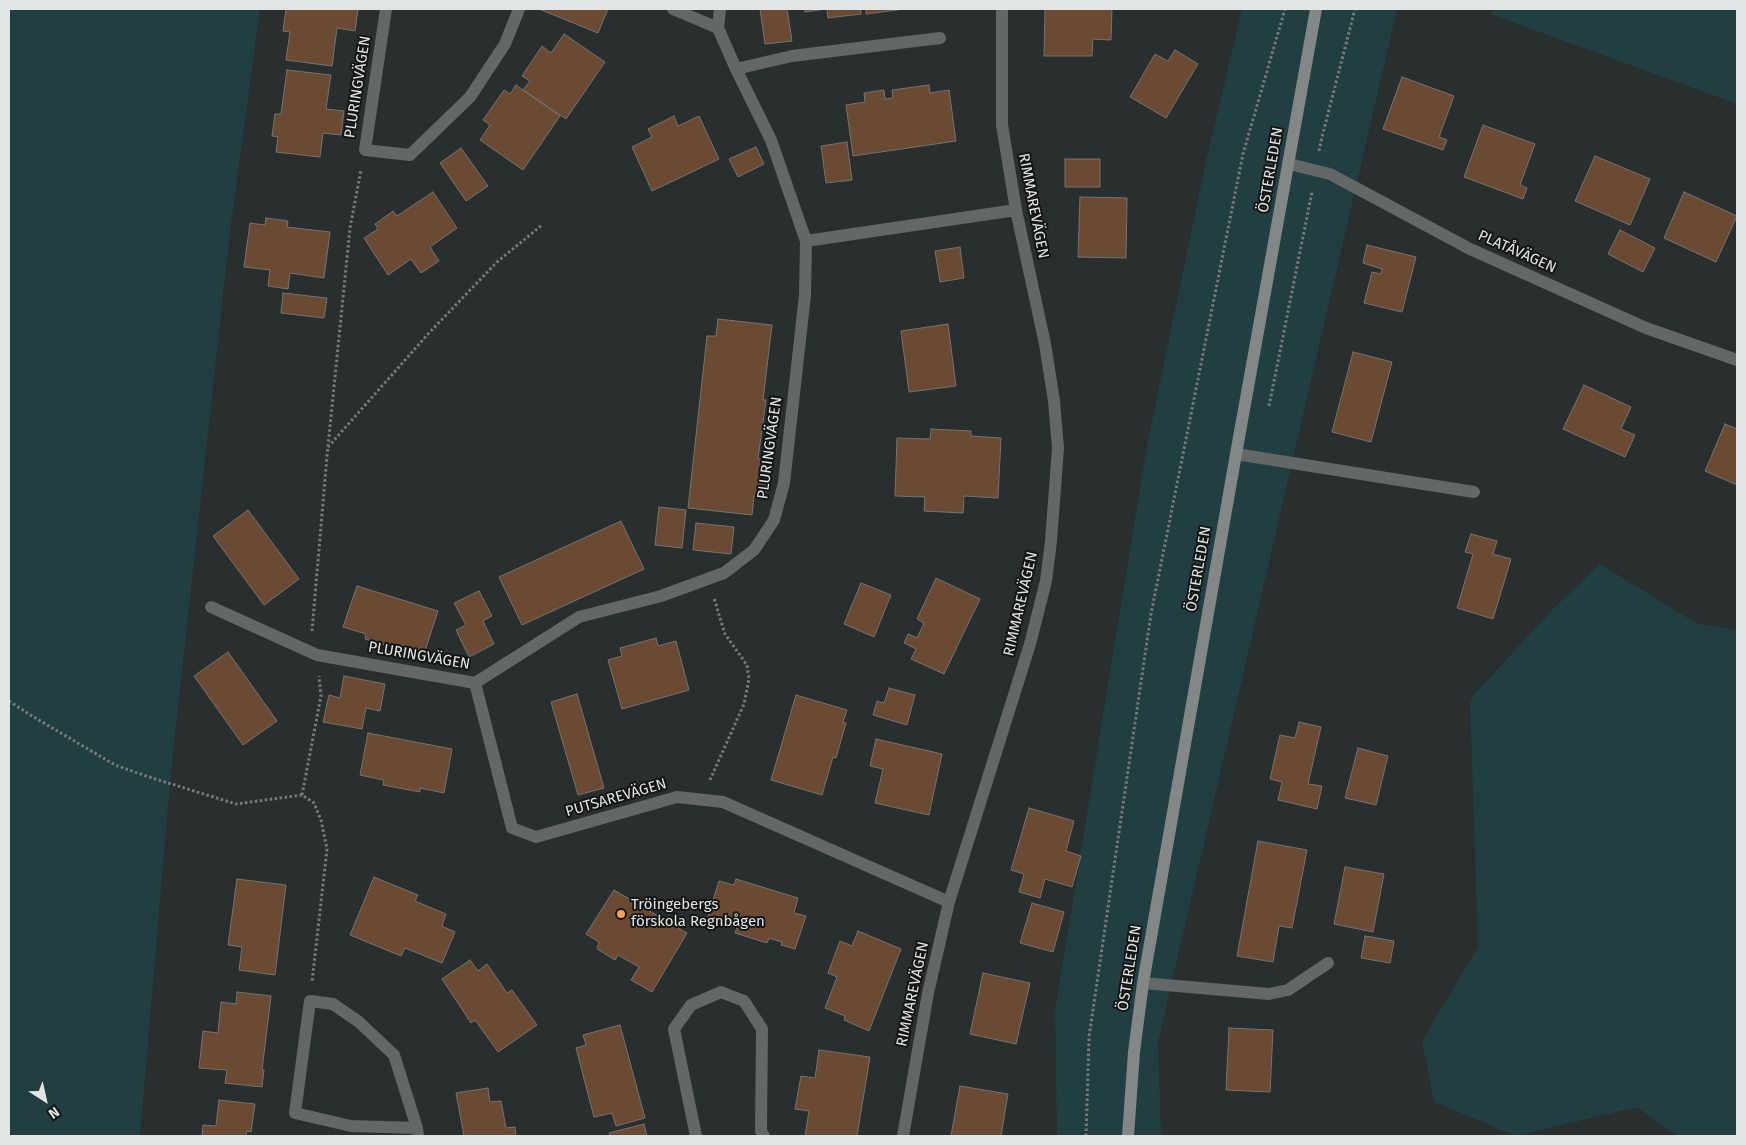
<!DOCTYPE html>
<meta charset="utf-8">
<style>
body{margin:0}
#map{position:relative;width:1746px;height:1145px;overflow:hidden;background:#292e2e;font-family:"Fira Sans",sans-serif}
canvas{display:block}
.frame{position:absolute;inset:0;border:10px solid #e2e5e5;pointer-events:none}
.north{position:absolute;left:20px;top:1075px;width:50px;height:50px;-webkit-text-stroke:4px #141616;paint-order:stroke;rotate:145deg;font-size:14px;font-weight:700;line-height:20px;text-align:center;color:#e2e5e5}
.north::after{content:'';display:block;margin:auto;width:18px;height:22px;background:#e2e5e5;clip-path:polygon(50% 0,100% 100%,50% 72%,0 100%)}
</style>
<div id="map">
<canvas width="1746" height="1145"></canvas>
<div class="frame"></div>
<div class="north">N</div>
</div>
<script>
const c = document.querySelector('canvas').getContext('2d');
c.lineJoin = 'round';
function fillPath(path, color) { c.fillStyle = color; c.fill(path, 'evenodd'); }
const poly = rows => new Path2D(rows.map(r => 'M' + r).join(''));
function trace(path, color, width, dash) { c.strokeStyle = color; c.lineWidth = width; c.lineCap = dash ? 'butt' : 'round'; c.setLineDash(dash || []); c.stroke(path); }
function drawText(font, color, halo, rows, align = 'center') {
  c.font = font + ' "Fira Sans",sans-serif'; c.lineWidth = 4; c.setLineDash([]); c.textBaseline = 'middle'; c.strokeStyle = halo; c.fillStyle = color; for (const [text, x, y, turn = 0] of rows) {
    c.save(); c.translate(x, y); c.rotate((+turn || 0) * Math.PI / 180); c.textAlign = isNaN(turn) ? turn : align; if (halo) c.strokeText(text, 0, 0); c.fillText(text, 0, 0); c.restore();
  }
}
fillPath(poly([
 [9,9,260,9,230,232,171,771,140,1136,9,1136],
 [1242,9,1397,9,1158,1042,1161,1136,1057,1136,1055,1011,1147,445,1205,166],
 [1493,9,1737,9,1737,104,1490,14],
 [1600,564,1696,623,1737,630,1737,1136,1677,1136,1637,1107,1516,1136,1434,1102,1422,1041,1478,947,1470,699,1553,609]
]), '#213e41');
const building = poly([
 [286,9,358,9,355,31,337,28,332,66,286,60,290,32,283,31,286,9],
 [539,9,608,9,598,33,539,9],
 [760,9,787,9,792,41,765,44,760,9],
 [804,9,861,9,861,14,828,18,827,9,805,12,804,9],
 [866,9,904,9,866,14,866,9],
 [1045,9,1112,9,1111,40,1093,39,1092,56,1044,56,1045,9],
 [564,34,605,62,566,119,523,90,530,81,522,76,542,46,551,53,564,34],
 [1175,50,1198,64,1166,118,1130,97,1155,54,1168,61,1175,50],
 [287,70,331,75,326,109,344,111,341,135,323,133,320,157,276,152,278,137,272,136,275,114,281,114,287,70],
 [1402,77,1454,96,1439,137,1447,140,1443,150,1383,129,1402,77],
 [516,85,560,116,523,170,480,140,490,125,483,120,504,90,510,94,516,85],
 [929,85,930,93,949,90,956,141,853,156,846,105,865,102,864,93,884,90,885,99,893,98,892,90,929,85],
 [674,116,678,126,699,116,719,159,652,191,632,147,652,137,648,129,674,116],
 [1483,125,1535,144,1520,185,1527,188,1523,199,1464,177,1483,125],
 [847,142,852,180,826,183,821,146,847,142],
 [756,147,764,164,738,177,729,159,756,147],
 [461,148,488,186,466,201,440,163,461,148],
 [1595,156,1650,179,1630,225,1575,201,1595,156],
 [1065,159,1100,159,1100,187,1065,187,1065,159],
 [433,192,457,228,430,247,439,261,421,273,411,259,388,275,364,238,378,229,375,224,393,211,397,216,433,192],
 [1684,192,1737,216,1716,262,1664,238,1684,192],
 [1080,197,1127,198,1126,258,1078,257,1080,197],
 [266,218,288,221,287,227,330,232,324,278,290,273,288,289,268,286,270,270,244,267,250,223,265,225,266,218],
 [1620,230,1655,248,1643,272,1608,254,1620,230],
 [1367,245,1416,257,1402,312,1364,303,1372,272,1381,274,1382,269,1363,263,1367,245],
 [960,247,964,278,940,282,935,251,960,247],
 [283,293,327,298,324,318,281,313,283,293],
 [718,319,772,325,763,400,766,400,758,459,769,460,765,497,754,496,752,515,688,508,707,336,716,336,718,319],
 [948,324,956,386,909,392,901,331,948,324],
 [1353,352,1392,362,1371,442,1332,432,1353,352],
 [1584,385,1631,407,1621,429,1635,435,1625,457,1563,429,1584,385],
 [1725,424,1737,429,1737,485,1705,471,1725,424],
 [931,429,971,431,971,436,1001,438,998,498,964,496,963,513,924,511,925,497,895,496,897,438,930,439,931,429],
 [659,507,686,510,682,548,655,545,659,507],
 [248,510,299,579,264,605,213,536,248,510],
 [621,521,644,569,522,625,499,577,621,521],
 [696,523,734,527,731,554,693,550,696,523],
 [1471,534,1497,541,1493,554,1511,559,1493,619,1457,608,1473,554,1465,552,1471,534],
 [936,578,980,599,944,674,911,659,916,649,904,643,908,634,917,638,924,623,917,619,936,578],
 [861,583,891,595,874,637,844,624,861,583],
 [357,586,438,611,425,651,403,645,401,650,365,639,366,634,343,627,357,586],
 [479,591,492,616,483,621,494,644,469,657,456,630,466,625,454,603,479,591],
 [656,638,658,646,676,641,689,690,622,709,608,660,622,656,620,648,656,638],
 [228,652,277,721,243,745,194,676,228,652],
 [344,676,385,684,380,711,366,708,362,729,323,722,329,695,340,698,344,676],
 [889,688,915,695,907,725,873,715,877,701,884,703,889,688],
 [577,694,604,788,578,795,551,702,577,694],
 [796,695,847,710,843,722,846,723,836,758,833,757,822,795,771,780,796,695],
 [1299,722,1321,727,1308,784,1322,786,1317,809,1278,800,1282,782,1270,779,1280,735,1295,738,1299,722],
 [368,733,452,749,444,793,420,788,420,792,383,785,384,780,360,775,368,733],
 [876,739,942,754,929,815,875,803,883,769,870,766,876,739],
 [1358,748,1388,756,1376,805,1345,798,1358,748],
 [1029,808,1074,821,1066,851,1081,856,1072,887,1045,879,1040,898,1019,892,1024,874,1011,870,1029,808],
 [1258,841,1307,850,1292,928,1279,926,1273,962,1237,956,1258,841],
 [1345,867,1384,874,1373,932,1334,924,1345,867],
 [374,877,418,895,415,901,446,914,442,926,455,932,442,963,405,948,401,956,350,935,374,877],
 [237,879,286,885,275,975,239,970,242,947,228,945,237,879],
 [736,879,798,898,794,913,806,916,795,949,781,945,782,942,769,938,767,943,735,933,737,928,707,920,719,881,734,885,736,879],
 [614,890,687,933,652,992,631,980,639,967,618,955,615,960,597,949,599,942,586,934,614,890],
 [1032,903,1064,912,1053,952,1020,943,1032,903],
 [858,931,901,949,869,1031,844,1020,845,1016,825,1008,837,977,828,973,840,941,852,946,858,931],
 [1365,936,1394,941,1390,963,1361,958,1365,936],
 [470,960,478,971,487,964,507,993,512,990,537,1025,498,1052,475,1020,471,1023,442,979,470,960],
 [983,973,1030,983,1016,1044,970,1034,983,973],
 [237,992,271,996,262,1070,264,1070,262,1087,225,1083,227,1070,199,1068,203,1031,218,1033,221,1002,236,1004,237,992],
 [620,1025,645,1118,616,1126,612,1113,594,1117,576,1048,586,1045,583,1035,620,1025],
 [1229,1028,1273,1030,1270,1092,1226,1090,1229,1028],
 [819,1050,870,1057,857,1136,805,1136,809,1111,795,1109,801,1076,815,1078,819,1050],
 [960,1086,1008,1094,1001,1136,951,1136,960,1086],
 [488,1088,490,1102,501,1101,506,1128,515,1127,516,1136,464,1136,456,1093,488,1088],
 [219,1100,255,1104,251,1132,247,1131,246,1136,202,1136,203,1125,216,1126,219,1100],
 [644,1124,647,1136,610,1136,609,1133,644,1124]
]);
fillPath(building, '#6a4a33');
trace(building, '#777370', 1);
trace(poly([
 [1319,151,1322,137,1355,9],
 [1269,406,1312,192],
 [328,447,429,333,497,262,542,225],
 [312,631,327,456,350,228,361,170],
 [9,701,32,716,115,765,149,777,236,804,302,795,314,803,321,820,327,849,312,982],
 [710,780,744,704,749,679,747,665,725,634,714,598],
 [302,795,321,696,319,676],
 [1086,1136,1089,1037,1151,614,1243,154,1285,9]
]), '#767b7b', 3, [2.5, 2.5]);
trace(poly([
 [736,69,792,56,940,38],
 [1236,454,1474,492],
 [1143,983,1269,994,1288,990,1328,963]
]), '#646767', 12);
trace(poly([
 [386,9,365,150,410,155,470,97,505,44,519,9],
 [718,28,720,9],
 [1289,164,1330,174,1470,249,1646,328,1737,360],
 [806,241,1016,210],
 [211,607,317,655,475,683,579,617,661,596,724,573,754,550,774,520,784,483,805,295,806,241,771,140,736,69,718,28,673,9],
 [475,683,512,828,536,837,677,797,723,802,949,902],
 [417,1128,351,1126,295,1113,310,1001,333,1004,359,1022,394,1055,417,1128,418,1136],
 [696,1136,674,1029,691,1005,721,992,744,1001,762,1029,761,1131,764,1136],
 [903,1136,928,993,949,902,1030,644,1046,581,1051,541,1058,448,1054,401,1045,344,1016,210,1002,125,1002,9]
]), '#646767', 12);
trace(poly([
 [1128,1136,1134,1052,1143,983,1236,454,1316,9]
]), '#838787', 12);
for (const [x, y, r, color] of [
 [621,914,5,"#fc9d54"]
]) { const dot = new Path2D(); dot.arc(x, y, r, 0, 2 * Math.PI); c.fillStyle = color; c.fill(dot); trace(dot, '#141616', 2); }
drawText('15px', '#e2e5e5', '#141616', [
 ["PLURINGVÄGEN",358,87,-81],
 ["ÖSTERLEDEN",1271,170,-80],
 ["RIMMAREVÄGEN",1033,206,79],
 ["PLATÅVÄGEN",1517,252,24],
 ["PLURINGVÄGEN",770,448,-82],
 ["ÖSTERLEDEN",1199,569,-80],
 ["RIMMAREVÄGEN",1021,604,-77],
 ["PLURINGVÄGEN",419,656,10],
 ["PUTSAREVÄGEN",616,798,-16],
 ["ÖSTERLEDEN",1130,968,-81],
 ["RIMMAREVÄGEN",913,994,-78]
]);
drawText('15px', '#e2e5e5', '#141616', [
 ["Tröingebergs",631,905],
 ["förskola Regnbågen",631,922]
], 'left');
</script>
